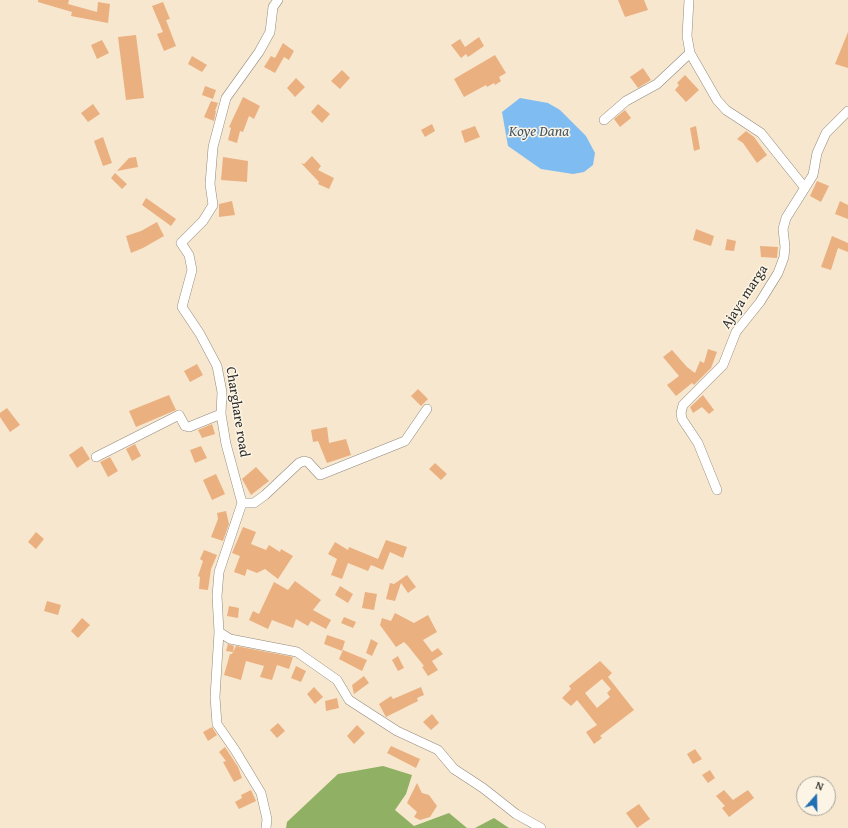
<!DOCTYPE html>
<style>
body{margin:0}
#map{position:relative;width:848px;height:828px;overflow:hidden;background:#f7e7ce;font-family:"Gentium Book Plus",serif}
canvas{display:block}
.north{position:absolute;left:796px;top:776px;width:40px;height:40px;box-sizing:border-box;background:#fcf5e5;border:1px solid #a8a49b;border-radius:50%;rotate:20deg;font-size:11px;font-weight:700;line-height:16px;text-align:center;color:#2b2b2b}
.north::after{content:'';display:block;margin:auto;width:14px;height:18px;background:#1f6fb2;clip-path:polygon(50% 0,100% 100%,50% 72%,0 100%)}
</style>
<div id="map">
<canvas width="848" height="828"></canvas>
<div class="north">N</div>
</div>
<script>
const c = document.querySelector('canvas').getContext('2d');
c.lineJoin = 'round';
function fillPath(path, color) { c.fillStyle = color; c.fill(path, 'evenodd'); }
const poly = rows => new Path2D(rows.map(r => 'M' + r).join(''));
function trace(path, color, width, dash) { c.strokeStyle = color; c.lineWidth = width; c.lineCap = dash ? 'butt' : 'round'; c.setLineDash(dash || []); c.stroke(path); }
function drawText(font, color, halo, rows, align = 'center') {
  c.font = font + ' "Gentium Book Plus",serif'; c.lineWidth = 3; c.setLineDash([]); c.textBaseline = 'middle'; c.strokeStyle = halo; c.fillStyle = color; for (const [text, x, y, turn = 0] of rows) {
    c.save(); c.translate(x, y); c.rotate((+turn || 0) * Math.PI / 180); c.textAlign = isNaN(turn) ? turn : align; if (halo) c.strokeText(text, 0, 0); c.fillText(text, 0, 0); c.restore();
  }
}
fillPath(poly([
 [383,766,412,775,406,794,395,810,414,826,449,813,467,828,286,828,287,822,338,774],
 [494,818,509,828,475,828]
]), '#90b064');
fillPath(poly([
 [520,98,548,103,560,110,586,136,595,153,593,165,584,172,573,174,541,169,508,146,502,112]
]), '#7ebcf2');
fillPath(poly([
 [38,0,69,0,68,4,97,12,98,2,110,4,108,23,71,16,72,12,38,2],
 [618,0,644,0,648,10,625,17],
 [163,2,170,19,166,20,176,46,164,51,157,34,163,32,152,6],
 [848,32,848,68,835,64],
 [136,35,144,98,126,100,118,37],
 [479,37,484,46,468,57,466,54,461,58,451,45,460,39,465,47],
 [102,40,109,53,97,59,91,45],
 [283,43,294,51,289,60,284,57,275,73,264,67,271,56,275,58],
 [495,55,506,73,499,77,501,81,495,85,494,83,487,87,486,85,464,97,454,79],
 [192,56,207,65,202,72,188,64],
 [643,68,651,80,638,88,630,77],
 [342,70,350,78,340,89,331,81],
 [685,75,699,90,686,102,675,90,679,85,677,83],
 [296,78,305,87,295,97,287,88],
 [205,86,216,90,213,99,202,95],
 [243,97,260,106,254,119,249,116,243,132,240,131,237,143,228,140,231,128,229,127],
 [211,101,218,103,215,111,216,111,214,121,204,117],
 [93,104,100,114,88,122,81,113],
 [318,104,330,114,322,123,311,112],
 [625,110,631,118,620,127,614,119],
 [432,124,435,131,425,137,421,130],
 [475,126,480,137,465,143,461,131],
 [696,126,700,149,694,151,690,128],
 [746,131,754,137,767,155,757,163,743,143,737,139],
 [103,137,112,163,103,166,94,141],
 [312,156,321,166,318,170,334,178,329,189,318,184,319,182,301,163,304,164],
 [136,157,138,167,117,171,129,158],
 [223,157,248,161,247,182,221,180],
 [115,173,127,184,122,189,111,178],
 [817,181,829,186,821,202,810,196],
 [146,198,176,219,171,226,142,205],
 [232,201,235,215,219,217,219,204],
 [840,201,848,205,848,219,835,214],
 [157,222,164,236,143,248,131,253,126,236,141,231],
 [696,229,714,236,711,246,693,240],
 [832,236,848,243,848,252,838,248,831,270,821,267],
 [727,239,736,241,734,251,725,250],
 [760,246,778,247,777,258,761,257],
 [708,349,717,352,711,368,694,385,692,383,676,396,667,385,679,376,663,357,672,350,687,367,695,373,700,361,704,363],
 [197,364,203,375,190,382,184,371],
 [418,389,428,399,421,406,411,396],
 [169,395,176,410,136,427,129,411],
 [703,395,714,410,709,414,702,407,693,413,690,407],
 [7,408,20,425,10,432,0,417,0,413],
 [212,424,215,434,202,438,198,430],
 [327,427,329,443,346,439,351,455,327,463,318,441,313,442,311,430],
 [135,444,141,456,132,461,126,449],
 [82,446,90,459,77,468,69,455],
 [201,446,207,458,195,463,190,450],
 [110,457,118,471,108,477,100,462],
 [435,463,447,474,441,480,429,469],
 [256,467,269,481,251,495,242,479],
 [216,474,225,494,212,500,203,480],
 [226,511,229,524,223,541,211,537,218,519,217,513],
 [243,527,256,532,251,544,266,550,269,545,280,552,281,549,293,556,278,579,265,569,257,573,247,569,245,576,234,572,240,556,232,553],
 [36,532,44,539,36,549,28,542],
 [386,540,407,547,403,558,390,552,383,570,371,565,368,571,348,563,342,579,331,575,337,559,328,554,335,542,348,550,349,547,378,559],
 [204,550,217,555,211,569,208,590,199,589,200,577,198,576,203,561,200,559],
 [407,575,416,587,408,593,401,583,395,601,386,599,390,583,394,584],
 [295,581,321,600,313,610,331,620,326,629,311,621,308,626,296,619,293,628,272,620,268,629,249,620,253,611,259,614,274,582,288,590],
 [340,586,353,594,348,603,335,595],
 [365,592,377,594,374,610,362,608],
 [47,601,61,605,58,615,44,611],
 [229,606,239,608,238,618,227,616],
 [395,613,414,623,428,615,437,632,423,640,432,652,438,648,443,654,432,661,438,670,428,676,422,667,424,666,408,646,404,642,396,647,380,625,382,618,391,621],
 [344,617,356,622,353,628,341,623],
 [82,618,90,625,78,638,71,631],
 [327,635,345,641,342,651,324,644],
 [371,639,378,643,372,656,366,653],
 [228,644,234,646,233,652,236,646,293,657,289,669,277,665,272,680,260,677,264,666,246,661,241,680,224,675,230,654,232,654,233,652,226,651],
 [343,650,367,660,362,671,339,659],
 [398,656,404,668,398,671,392,660],
 [600,661,612,673,608,677,634,710,600,736,602,738,594,744,586,732,597,725,577,700,571,706,562,698,571,689,569,686],
 [602,679,611,689,607,693,610,697,597,708,585,693],
 [296,666,306,671,301,682,291,678],
 [364,676,369,683,354,694,352,685],
 [314,687,323,697,315,704,307,694],
 [421,687,424,695,417,698,418,701,386,717,379,704,391,696,393,699],
 [337,698,339,708,326,711,325,701],
 [432,714,439,723,431,730,423,722],
 [278,723,285,731,277,738,270,730],
 [357,725,365,733,354,744,347,736],
 [212,727,217,735,208,741,203,732],
 [391,746,420,759,416,768,387,753],
 [225,747,238,767,242,778,234,782,223,762,226,761,219,752],
 [695,749,702,759,693,764,687,754],
 [710,770,715,778,708,783,702,775],
 [417,783,422,793,429,795,437,806,430,817,420,820,414,817,417,812,407,803],
 [251,790,256,801,239,809,235,802,242,798,241,795],
 [724,790,733,800,748,790,754,798,729,817,722,808,725,806,716,796],
 [639,804,650,819,637,828,626,813]
]), '#ebb080');
const minor = poly([
 [689,0,687,36,690,53,717,100,726,110,761,133,805,188],
 [604,120,626,101,657,84,690,53],
 [96,457,179,415,185,426,189,427,221,414],
 [717,490,698,443,682,419,681,413,683,405,723,365,736,332,760,302,778,273,784,257,785,247,783,229,786,218,813,175,817,153,826,133,848,111],
 [242,503,254,503,265,495,299,463,304,461,308,462,320,475,405,441,427,409],
 [219,632,230,639,297,652,337,680,349,700,397,731,438,750,454,769,483,788,516,814,541,828],
 [266,828,267,819,261,793,235,750,217,724,215,697,219,632,217,596,219,572,242,503,226,444,221,414,222,392,217,366,200,334,182,307,192,270,189,255,181,243,203,221,213,205,210,184,213,147,226,98,259,52,270,32,273,7,278,0]
]);
trace(minor, '#91897c', 10);
trace(minor, '#fff', 9);
drawText('14px', '#2b2b2b', '#fcf5e5', [
 ["Ajaya marga",745,297,-57],
 ["Charghare road",237,412,81]
]);
drawText('italic 15px', '#445667', '#fcf5e5', [
 ["Koye Dana",539,132]
]);
</script>
